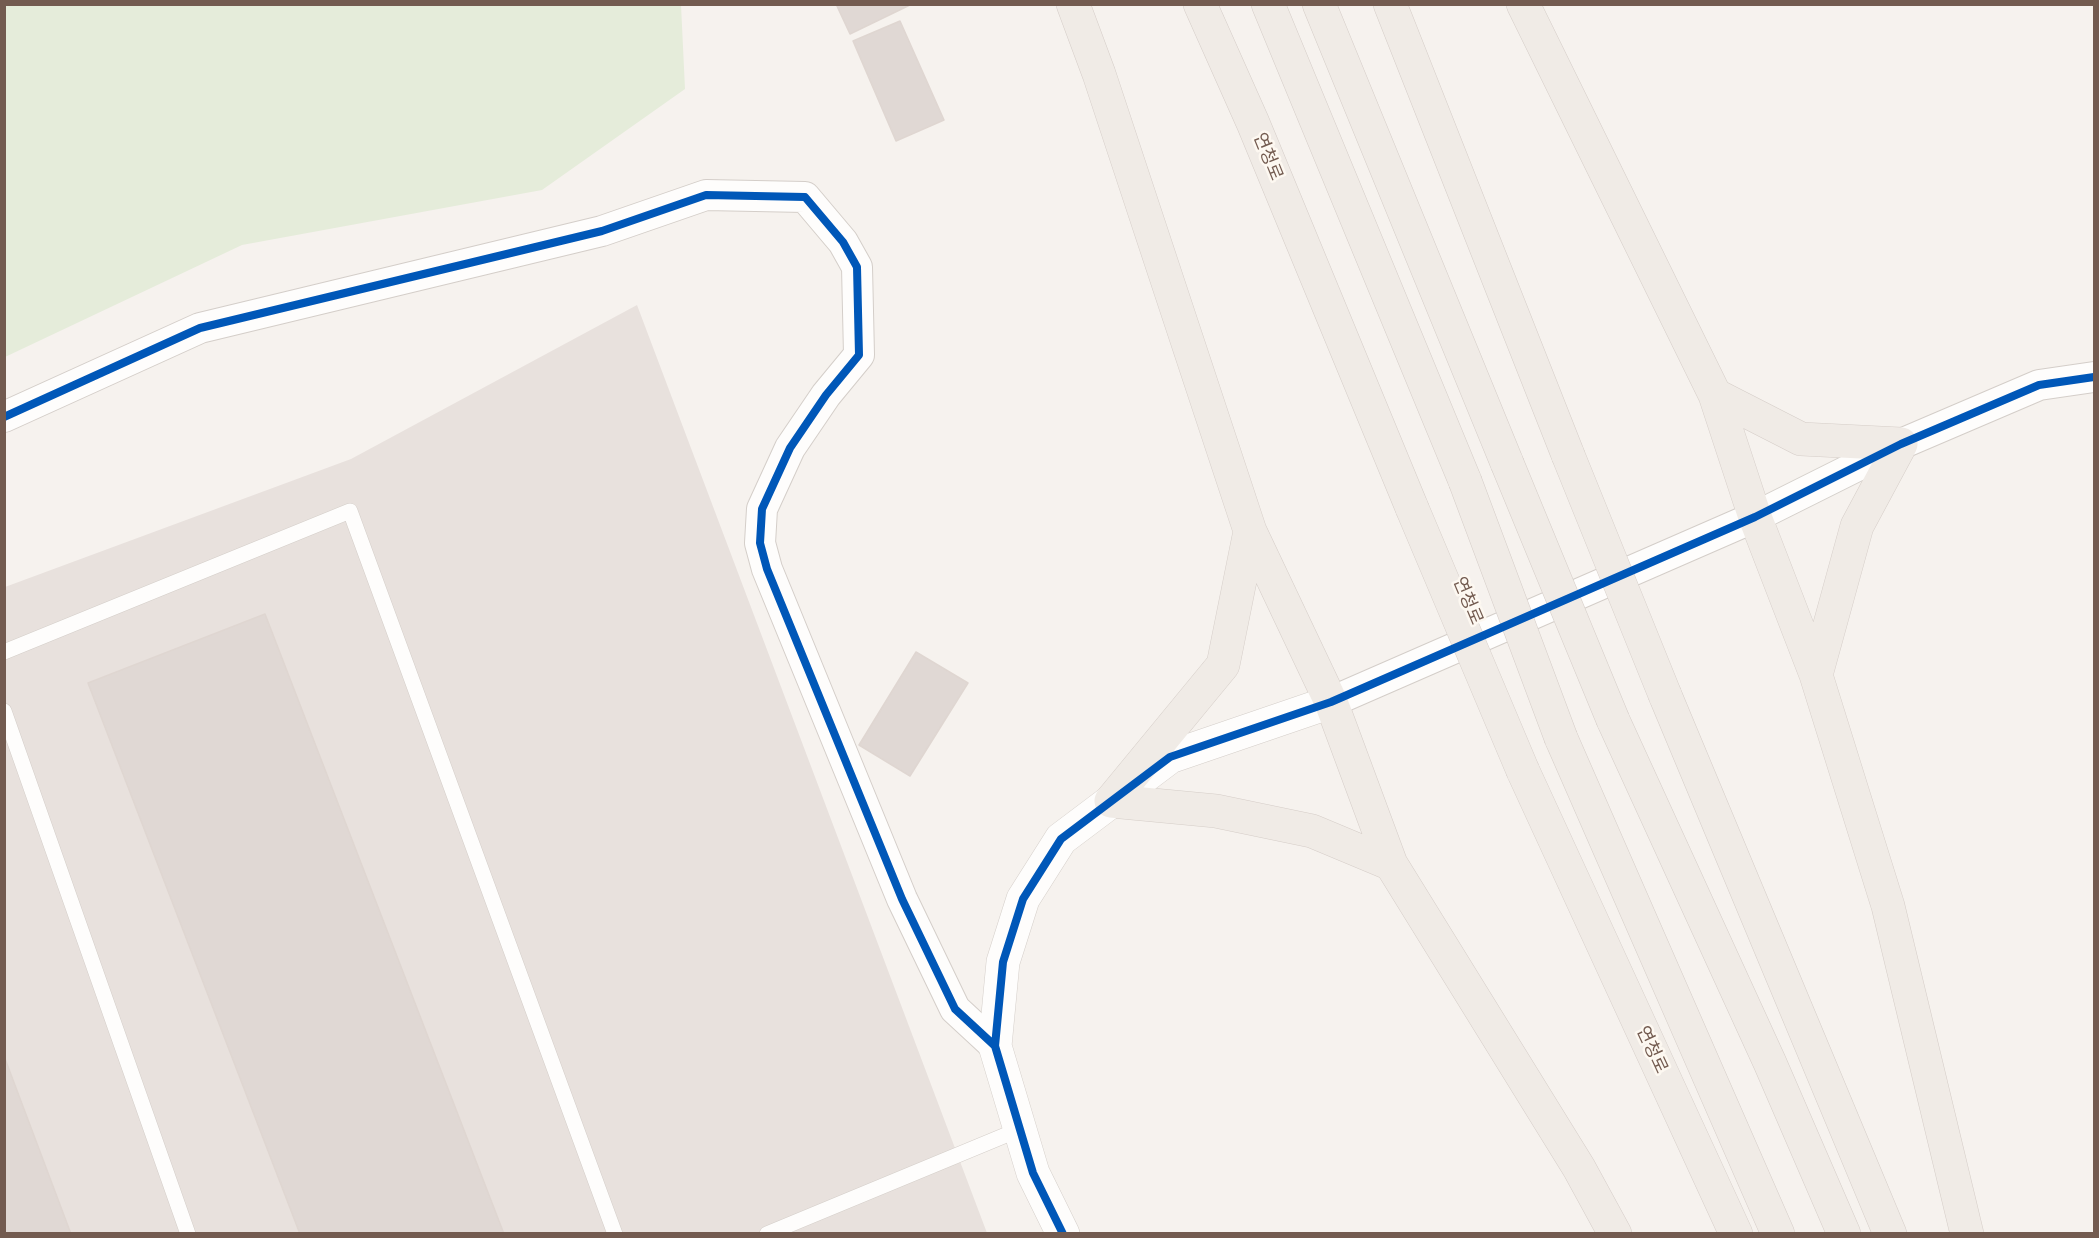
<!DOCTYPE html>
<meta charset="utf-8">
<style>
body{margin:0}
#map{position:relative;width:2099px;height:1238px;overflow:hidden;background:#f6f2ee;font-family:Poppins,sans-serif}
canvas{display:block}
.frame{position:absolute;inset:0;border:6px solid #735b50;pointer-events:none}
</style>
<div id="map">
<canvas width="2099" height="1238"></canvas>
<div class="frame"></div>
</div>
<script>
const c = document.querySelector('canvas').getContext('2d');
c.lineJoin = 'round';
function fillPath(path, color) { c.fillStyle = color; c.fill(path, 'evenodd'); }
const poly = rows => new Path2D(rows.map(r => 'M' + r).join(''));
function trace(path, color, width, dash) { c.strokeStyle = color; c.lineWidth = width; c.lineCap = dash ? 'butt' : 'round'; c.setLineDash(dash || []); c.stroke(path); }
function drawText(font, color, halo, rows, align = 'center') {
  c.font = font + ' Poppins,"Noto Sans KR",sans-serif'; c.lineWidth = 5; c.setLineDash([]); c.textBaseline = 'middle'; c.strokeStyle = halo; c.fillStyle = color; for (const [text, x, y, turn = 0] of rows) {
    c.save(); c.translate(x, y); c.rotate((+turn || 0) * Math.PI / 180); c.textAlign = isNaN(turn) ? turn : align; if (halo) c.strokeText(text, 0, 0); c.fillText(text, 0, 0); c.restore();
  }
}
fillPath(poly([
 [637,305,987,1233,5,1234,5,587,351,459]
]), '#e8e1dd');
fillPath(poly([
 [4,5,681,5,685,89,542,190,242,245,5,357]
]), '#e5ecda');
const building = poly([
 [836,4,912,4,850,34,836,4],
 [900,21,944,120,896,141,853,41,900,21],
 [265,614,504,1234,300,1234,88,683,265,614],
 [916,652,968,683,910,776,859,745,916,652],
 [4,1056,71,1234,4,1234,4,1056]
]);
fillPath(building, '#e0d8d4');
trace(building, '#dfd6d1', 1.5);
const service = poly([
 [4,652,350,511,615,1234],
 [4,711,188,1234],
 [767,1234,1018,1130]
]);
const minor = poly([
 [4,417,200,328,602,231,706,195,805,197,843,242,857,267,859,355,826,395,790,448,762,509,760,543,767,569,902,899,955,1009,995,1046],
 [1331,702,1755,517,1901,444,2039,385,2094,377]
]);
const tertiary = poly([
 [1063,1234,1033,1173,995,1046,1003,962,1023,899,1061,839,1170,757,1331,702]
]);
const trunk = poly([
 [1073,4,1099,74,1250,531,1331,702,1391,864,1579,1168,1615,1234],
 [1200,4,1253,123,1412,508],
 [1268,4,1465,481],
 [1319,4,1507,463],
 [1390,4,1568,455],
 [1523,4,1715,395,1755,517,1816,675,1888,906,1967,1234],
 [1715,395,1801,439,1901,444,1857,526,1816,675],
 [1665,695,1890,1234],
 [1613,720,1770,1063,1844,1234],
 [1561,738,1778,1234],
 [1523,771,1736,1234],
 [1111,801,1223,665,1250,531],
 [1111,801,1216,811,1312,831,1391,864]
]);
trace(service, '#d4cec9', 16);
trace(minor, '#d4cec9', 32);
trace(tertiary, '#d4cec9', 34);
trace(trunk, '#d5cdc8', 34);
trace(service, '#fefdfc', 15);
trace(minor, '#fefdfc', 30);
trace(tertiary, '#fefdfc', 33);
trace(trunk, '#f0ebe6', 33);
const trunkBridge = poly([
 [1568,455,1665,695],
 [1507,463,1613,720],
 [1465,481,1561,738],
 [1412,508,1523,771]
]);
trace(trunkBridge, '#d5cdc8', 34, []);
trace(trunkBridge, '#f0ebe6', 33);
trace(poly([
 [4,417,200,328,602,231,706,195,805,197,843,242,857,267,859,355,826,395,790,448,762,509,760,543,767,569,902,899,955,1009,995,1046],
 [1063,1234,1033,1173,995,1046,1003,962,1023,899,1061,839,1170,757,1331,702,1755,517,1901,444,2039,385,2094,377]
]), '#0057b8', 8);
drawText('18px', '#735b50', '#fdf8f1', [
 ["연청로",1267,157,68],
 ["연청로",1467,601,67],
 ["연청로",1651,1050,65]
]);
</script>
